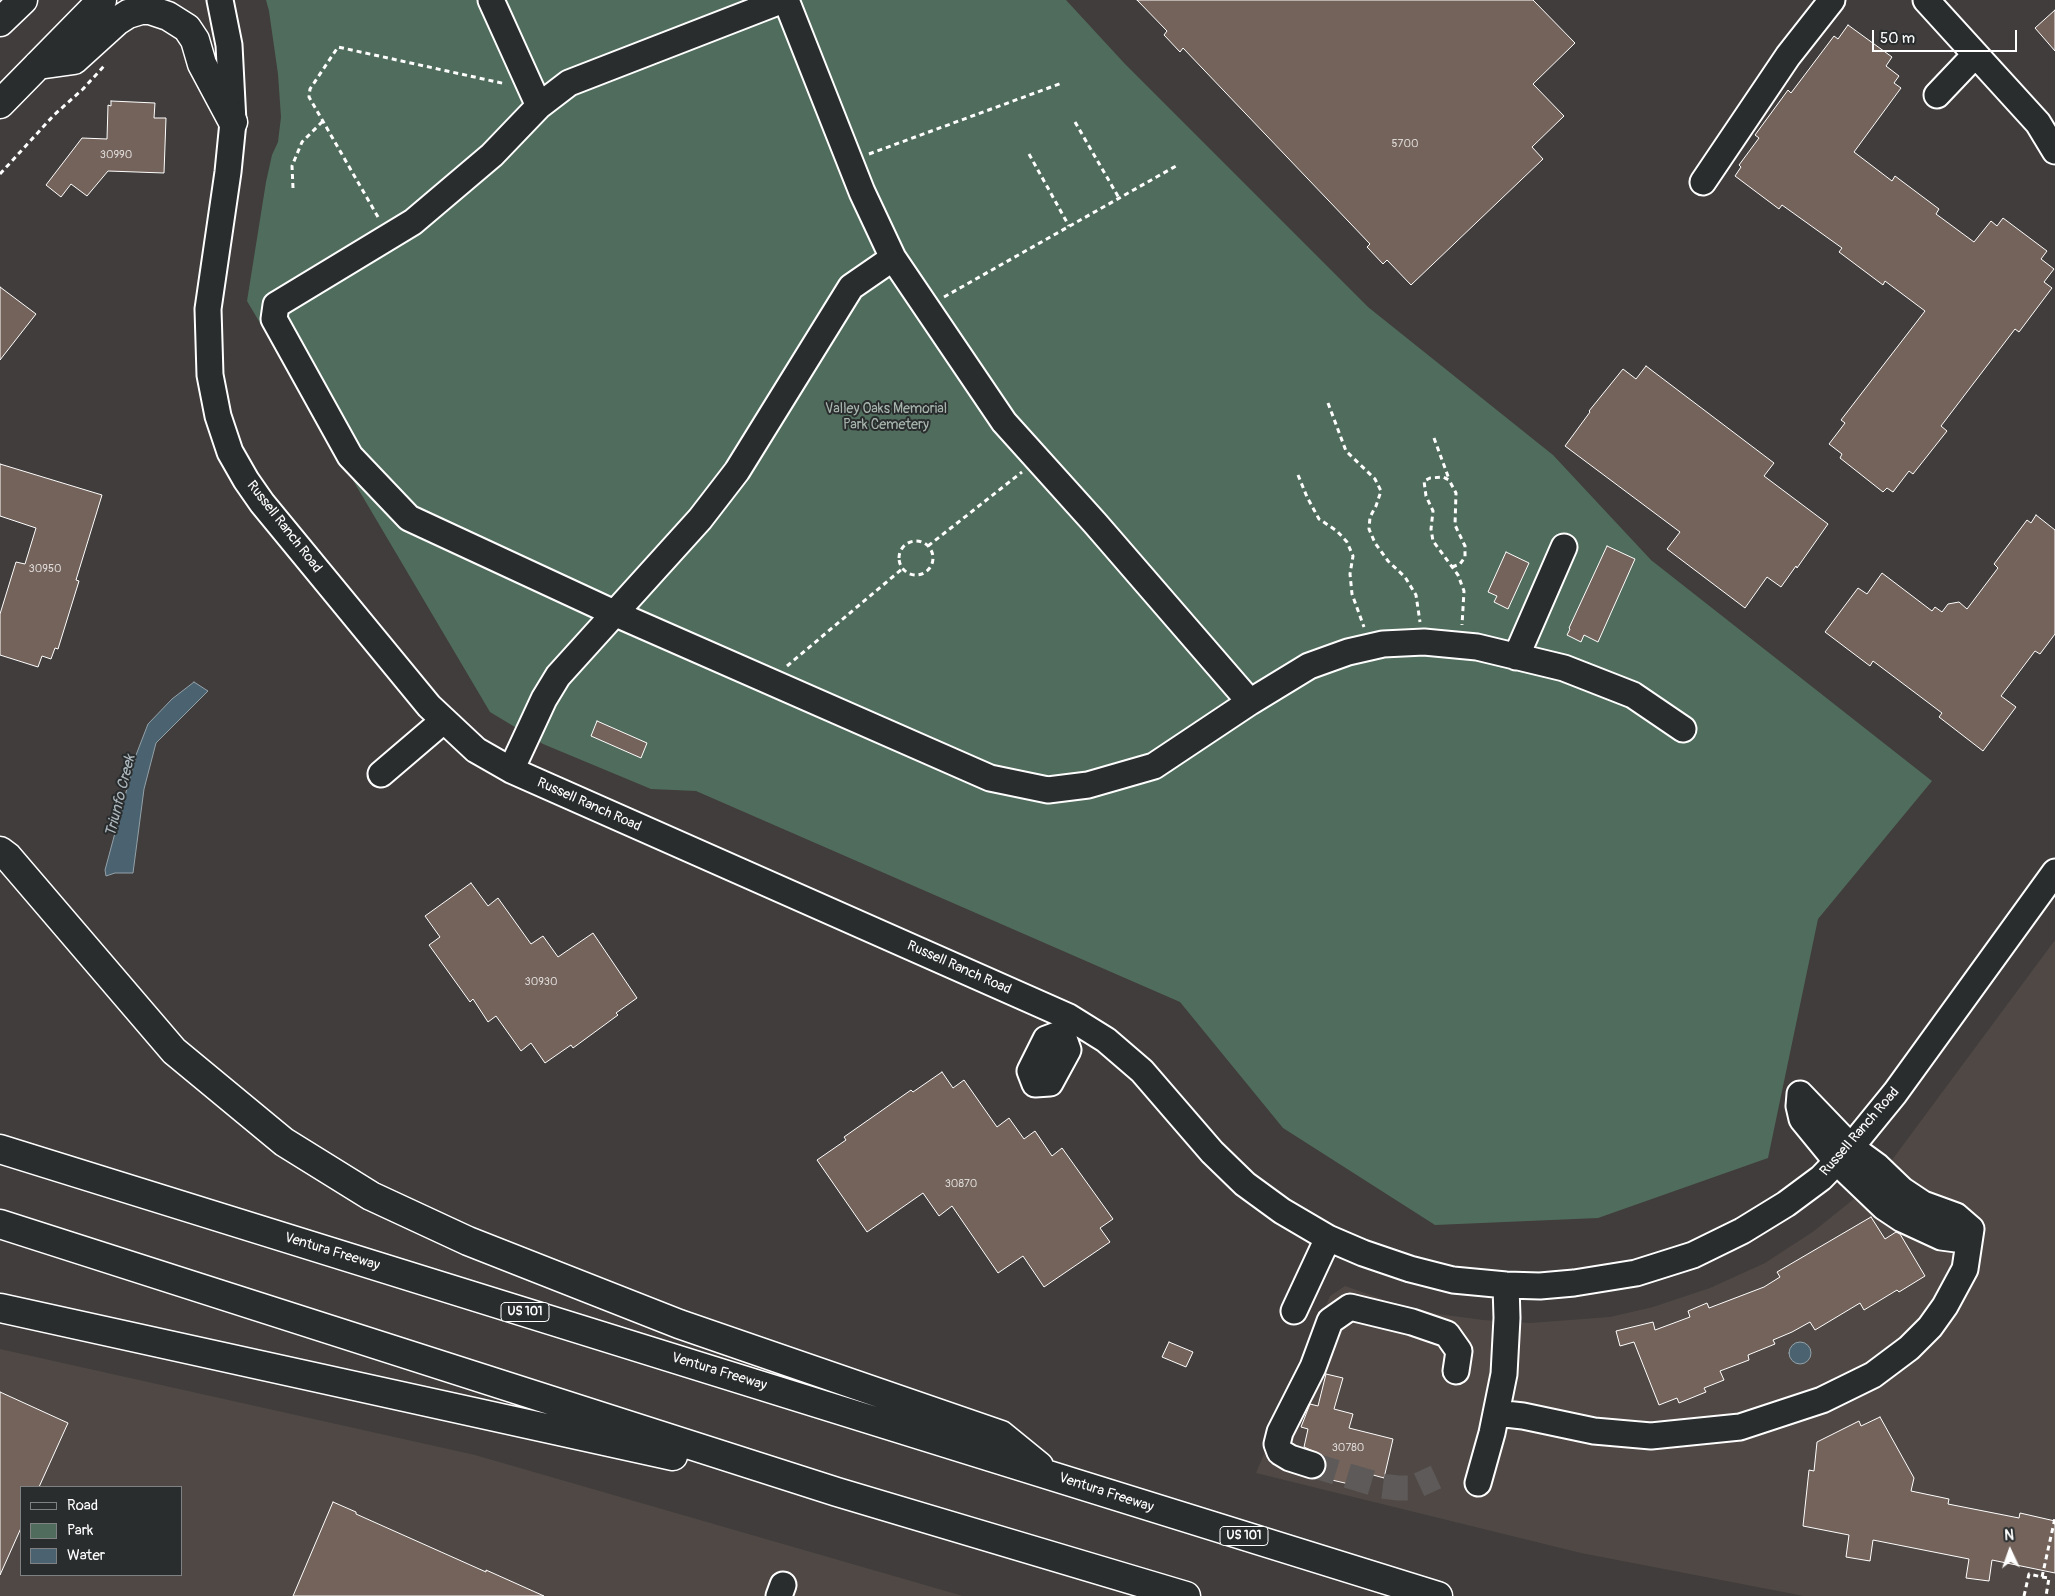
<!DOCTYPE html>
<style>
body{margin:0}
#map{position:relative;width:2055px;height:1596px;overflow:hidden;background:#403d3c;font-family:Pangolin,sans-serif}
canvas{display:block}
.legend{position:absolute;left:20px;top:1486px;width:162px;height:90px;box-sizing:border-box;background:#2a2d2e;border:1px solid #7f8182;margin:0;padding:6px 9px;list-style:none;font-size:15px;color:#fff}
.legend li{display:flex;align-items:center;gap:10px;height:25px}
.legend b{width:25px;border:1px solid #7f8182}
.north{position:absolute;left:1985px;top:1526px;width:50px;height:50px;-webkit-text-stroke:4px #2a2d2e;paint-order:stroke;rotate:357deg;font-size:14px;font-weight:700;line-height:20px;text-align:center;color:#fff}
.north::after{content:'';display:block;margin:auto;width:18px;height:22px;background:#fff;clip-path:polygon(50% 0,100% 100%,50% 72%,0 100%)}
.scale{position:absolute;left:1872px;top:30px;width:145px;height:22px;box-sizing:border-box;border:2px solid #fff;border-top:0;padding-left:6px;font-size:15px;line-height:18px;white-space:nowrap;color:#fff;-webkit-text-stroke:4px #2a2d2e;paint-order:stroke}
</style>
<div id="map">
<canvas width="2055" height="1596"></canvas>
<ul class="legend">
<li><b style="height:6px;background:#2a2d2e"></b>Road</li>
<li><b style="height:14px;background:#506c5c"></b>Park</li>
<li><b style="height:14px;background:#4b6370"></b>Water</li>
</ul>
<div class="north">N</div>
<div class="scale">50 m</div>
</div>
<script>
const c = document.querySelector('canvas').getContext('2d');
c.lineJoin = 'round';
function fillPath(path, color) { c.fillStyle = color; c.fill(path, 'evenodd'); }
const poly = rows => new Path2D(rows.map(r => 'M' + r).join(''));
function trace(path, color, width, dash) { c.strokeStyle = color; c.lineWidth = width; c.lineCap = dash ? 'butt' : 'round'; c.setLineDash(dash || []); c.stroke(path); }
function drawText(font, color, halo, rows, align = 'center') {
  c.font = font + ' Pangolin,sans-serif'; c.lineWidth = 4; c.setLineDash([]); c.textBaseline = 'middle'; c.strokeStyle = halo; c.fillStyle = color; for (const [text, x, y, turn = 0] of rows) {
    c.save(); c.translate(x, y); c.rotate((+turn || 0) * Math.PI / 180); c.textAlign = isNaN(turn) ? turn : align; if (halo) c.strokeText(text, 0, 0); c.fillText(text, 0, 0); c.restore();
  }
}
fillPath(poly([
 [2055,940,2055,1596,1804,1596,1581,1553,1256,1473,1330,1296,1345,1286,1390,1302,1438,1314,1483,1320,1530,1323,1610,1317,1653,1307,1710,1288,1765,1263,1814,1231,1855,1198,1892,1160],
 [0,1349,475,1455,963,1596,0,1596],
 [21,1487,181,1487,181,1575,21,1575]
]), '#504845');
fillPath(poly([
 [266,0,1066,0,1125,64,1368,307,1553,455,1651,560,1932,781,1818,919,1768,1158,1598,1218,1435,1225,1283,1128,1180,1002,696,791,651,789,543,744,490,712,247,301,266,182,272,155,278,142,281,117,278,74,269,11]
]), '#506c5c');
const water = poly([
 [194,682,208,691,156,743,144,789,133,873,115,873,106,876,105,870,136,755,148,724,172,699,194,682],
 '1789 1353a11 11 0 1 1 22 0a11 11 0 1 1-22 0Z'
]);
fillPath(water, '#4b6370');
trace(water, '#93a1a9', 1);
const building = poly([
 [1137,0,1533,0,1575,43,1533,84,1564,116,1532,147,1543,159,1411,285,1387,260,1383,264,1367,247,1370,244,1183,48,1180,52,1164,35,1167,31,1137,0],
 [2055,10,2055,51,2035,28,2055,10],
 [1848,25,1892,57,1886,66,1899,76,1894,83,1901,88,1854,152,1892,181,1895,176,1939,209,1936,214,1974,242,1991,221,1997,226,2003,218,2047,251,2041,259,2054,269,2044,282,2052,288,2019,332,2015,329,1941,426,1947,431,1913,474,1909,471,1893,492,1887,488,1883,492,1840,458,1842,454,1829,444,1845,423,1841,420,1925,311,1885,281,1883,285,1839,252,1842,248,1782,205,1779,209,1735,176,1741,167,1739,165,1759,138,1755,135,1788,90,1791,93,1834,36,1838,39,1848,25],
 [111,101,155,103,154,118,166,118,164,173,108,171,87,196,71,184,61,197,46,185,82,138,107,139,108,105,111,106,111,101],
 [0,287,36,314,0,360,0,287],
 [1646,366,1774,463,1764,476,1828,524,1797,568,1796,566,1781,587,1767,577,1745,608,1667,549,1680,532,1565,446,1590,412,1589,411,1623,369,1636,379,1646,366],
 [0,464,102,495,76,580,79,581,58,649,55,648,51,659,42,656,38,667,0,655,0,614,16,562,25,564,36,528,0,516,0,464],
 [2036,515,2055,530,2055,634,2040,654,2035,651,2001,696,2016,707,1983,751,1939,717,1942,713,1873,661,1870,666,1825,632,1858,588,1867,594,1882,573,1932,611,1935,607,1942,612,1948,604,1959,602,1967,609,1998,568,1994,564,2027,520,2031,523,2036,515],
 [1607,546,1635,559,1598,642,1584,635,1581,642,1567,635,1570,629,1569,628,1607,546],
 [1506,552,1529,563,1508,609,1494,602,1497,596,1488,592,1506,552],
 [597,721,647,743,641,758,591,736,597,721],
 [471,883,488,906,498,898,531,944,543,936,558,957,593,933,637,998,616,1013,618,1015,573,1048,571,1045,545,1063,531,1043,521,1051,496,1016,488,1022,473,999,470,1002,429,945,440,937,425,916,471,883],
 [942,1072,953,1088,964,1080,997,1127,1009,1118,1024,1139,1035,1131,1052,1156,1062,1148,1113,1219,1100,1228,1110,1242,1044,1287,1023,1256,998,1273,952,1206,939,1216,923,1193,867,1232,817,1160,846,1140,844,1137,911,1090,913,1092,942,1072],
 [1871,1217,1885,1239,1896,1232,1900,1234,1925,1276,1899,1292,1897,1290,1864,1310,1860,1303,1815,1330,1810,1322,1792,1332,1773,1340,1775,1344,1748,1355,1749,1360,1720,1371,1724,1380,1704,1388,1706,1392,1679,1403,1677,1398,1659,1405,1634,1342,1620,1346,1616,1331,1653,1322,1655,1330,1690,1317,1688,1311,1707,1303,1709,1308,1764,1287,1780,1277,1777,1272,1871,1217],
 [1169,1342,1193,1352,1186,1367,1162,1357,1169,1342],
 [1326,1374,1343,1378,1334,1409,1353,1414,1349,1428,1393,1439,1384,1478,1366,1473,1362,1487,1319,1477,1325,1470,1326,1461,1322,1455,1304,1447,1308,1429,1301,1427,1310,1404,1318,1406,1326,1374],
 [0,1392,68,1423,39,1487,21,1487,21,1528,0,1575,0,1392],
 [1880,1417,1914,1478,1911,1491,1949,1499,1948,1504,2019,1518,2020,1513,2055,1521,2055,1573,1992,1560,1989,1581,1966,1578,1969,1559,1873,1540,1870,1561,1846,1557,1849,1535,1803,1526,1809,1470,1814,1471,1817,1442,1859,1421,1861,1426,1880,1417],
 [333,1502,356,1512,356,1514,486,1572,486,1570,544,1596,293,1596,333,1502]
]);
fillPath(building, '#74635b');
trace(building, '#fff', 1);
trace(poly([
 [1312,1465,1382,1486,1398,1488,1412,1488,1436,1477]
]), '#5d5a59', 25, [25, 12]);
const minor = poly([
 [220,0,229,45,233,122,228,172,208,309,210,375,218,416,230,452,246,480,262,503,429,706,476,750,511,770,1069,1017,1106,1040,1142,1071,1212,1152,1245,1184,1282,1211,1328,1238,1363,1253,1410,1269,1453,1280,1506,1285,1540,1286,1574,1283,1636,1273,1693,1255,1742,1231,1786,1204,1821,1178,1851,1147,1895,1093,2055,872],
 [491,0,539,106],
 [783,0,569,83,539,106,492,155,413,222,276,305,274,319,350,456,409,518,614,613,990,778,1048,790,1088,785,1154,766,1250,702,1095,523,1004,422,893,258,862,192,786,0],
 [1926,0,2038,123,2055,151],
 [1937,95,1975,55],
 [1703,182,1788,56,1832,0],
 [1516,657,1564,547],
 [1250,702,1309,666,1348,652,1383,644,1424,642,1477,647,1564,668,1633,695,1683,729],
 [511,770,544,699,558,676,700,519,737,471,851,287,893,258],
 [381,774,443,721],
 [1062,1033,1068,1050,1050,1083,1035,1084,1030,1071,1046,1039,1062,1033],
 [1800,1094,1799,1106,1802,1119,1838,1163,1884,1207,1902,1219,1941,1237,1956,1239,1971,1229],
 [1800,1094,1851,1147,1877,1166,1902,1190,1923,1204,1956,1216,1971,1229],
 [1294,1311,1328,1238],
 [1496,1413,1523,1416,1594,1431,1651,1436,1740,1427,1822,1400,1873,1375,1909,1348,1930,1327,1945,1306,1965,1269,1971,1229],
 [1312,1465,1290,1458,1280,1452,1277,1444,1280,1432,1313,1367,1330,1321,1350,1307,1412,1322,1447,1334,1459,1351,1456,1371],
 [1478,1483,1492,1433,1504,1374,1507,1318,1506,1285],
 [779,1596,783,1585]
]);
const major = poly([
 [0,22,23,0],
 [38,65,74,60,117,21,128,14,141,10,150,10,168,16,187,28,195,40,202,64,233,122],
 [0,104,102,0]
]);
const highway = poly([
 [0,851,8,857,174,1051,284,1142,371,1196,468,1241,679,1324,1001,1435,1039,1466],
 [0,1149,1438,1596],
 [0,1224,837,1492,1186,1596],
 [0,1308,673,1456]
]);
trace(minor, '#fff', 29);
trace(major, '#fff', 31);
trace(highway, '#fff', 31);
trace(poly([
 [1075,122,1119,198],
 [869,154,1062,83],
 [1029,154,1069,226],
 [0,174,54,115,83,89,105,65],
 [293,188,292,166,302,142,322,122],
 [378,217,309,97,310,89,338,47,506,84],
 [944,297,1176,166],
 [1328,403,1346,451,1375,479,1381,491,1376,506,1370,517,1369,529,1375,543,1388,561,1405,577,1416,595,1420,622],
 [1434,438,1449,479],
 [1298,475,1307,497,1319,519,1337,531,1347,542,1353,556,1350,574,1352,594,1364,627],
 '899 558a17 17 0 1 1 34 0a17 17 0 1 1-34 0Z',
 [928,546,1022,472],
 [1452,567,1460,564,1465,557,1465,546,1455,525,1456,493,1449,480,1443,477,1430,478,1424,481,1426,496,1433,511,1431,529,1433,541,1458,575,1464,591,1462,625],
 [787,666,902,569],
 [2042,1577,2049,1578,2046,1596],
 [2024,1596,2029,1574,2042,1577,2055,1518]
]), '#fff', 3, [5, 4]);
trace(minor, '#2a2d2e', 25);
trace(major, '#2a2d2e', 28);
trace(highway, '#2a2d2e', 28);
drawText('11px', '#dcd8d6', null, [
 ["5700",1405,144],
 ["30990",116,155],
 ["30950",45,569],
 ["30930",541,982],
 ["30870",961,1184],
 ["30780",1348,1448]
]);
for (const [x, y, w] of [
 [525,1312,48],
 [1244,1536,48]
]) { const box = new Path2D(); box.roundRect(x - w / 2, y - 9.5, w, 19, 4); c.fillStyle = '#2a2d2e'; c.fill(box); trace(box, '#fff', 1); }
drawText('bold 12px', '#fff', null, [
 ["US 101",525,1312],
 ["US 101",1244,1536]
]);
drawText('14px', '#a8b6ae', '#2a2d2e', [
 ["Valley Oaks Memorial",886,409],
 ["Park Cemetery",886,425]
]);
drawText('14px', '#fff', '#2a2d2e', [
 ["Russell Ranch Road",284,527,52],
 ["Russell Ranch Road",589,805,24],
 ["Russell Ranch Road",959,968,24],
 ["Russell Ranch Road",1860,1132,-49],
 ["Ventura Freeway",332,1252,17],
 ["Ventura Freeway",719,1372,17],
 ["Ventura Freeway",1106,1493,18]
]);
drawText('italic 15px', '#aeb9bf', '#2a2d2e', [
 ["Triunfo Creek",121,796,-76]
]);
</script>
